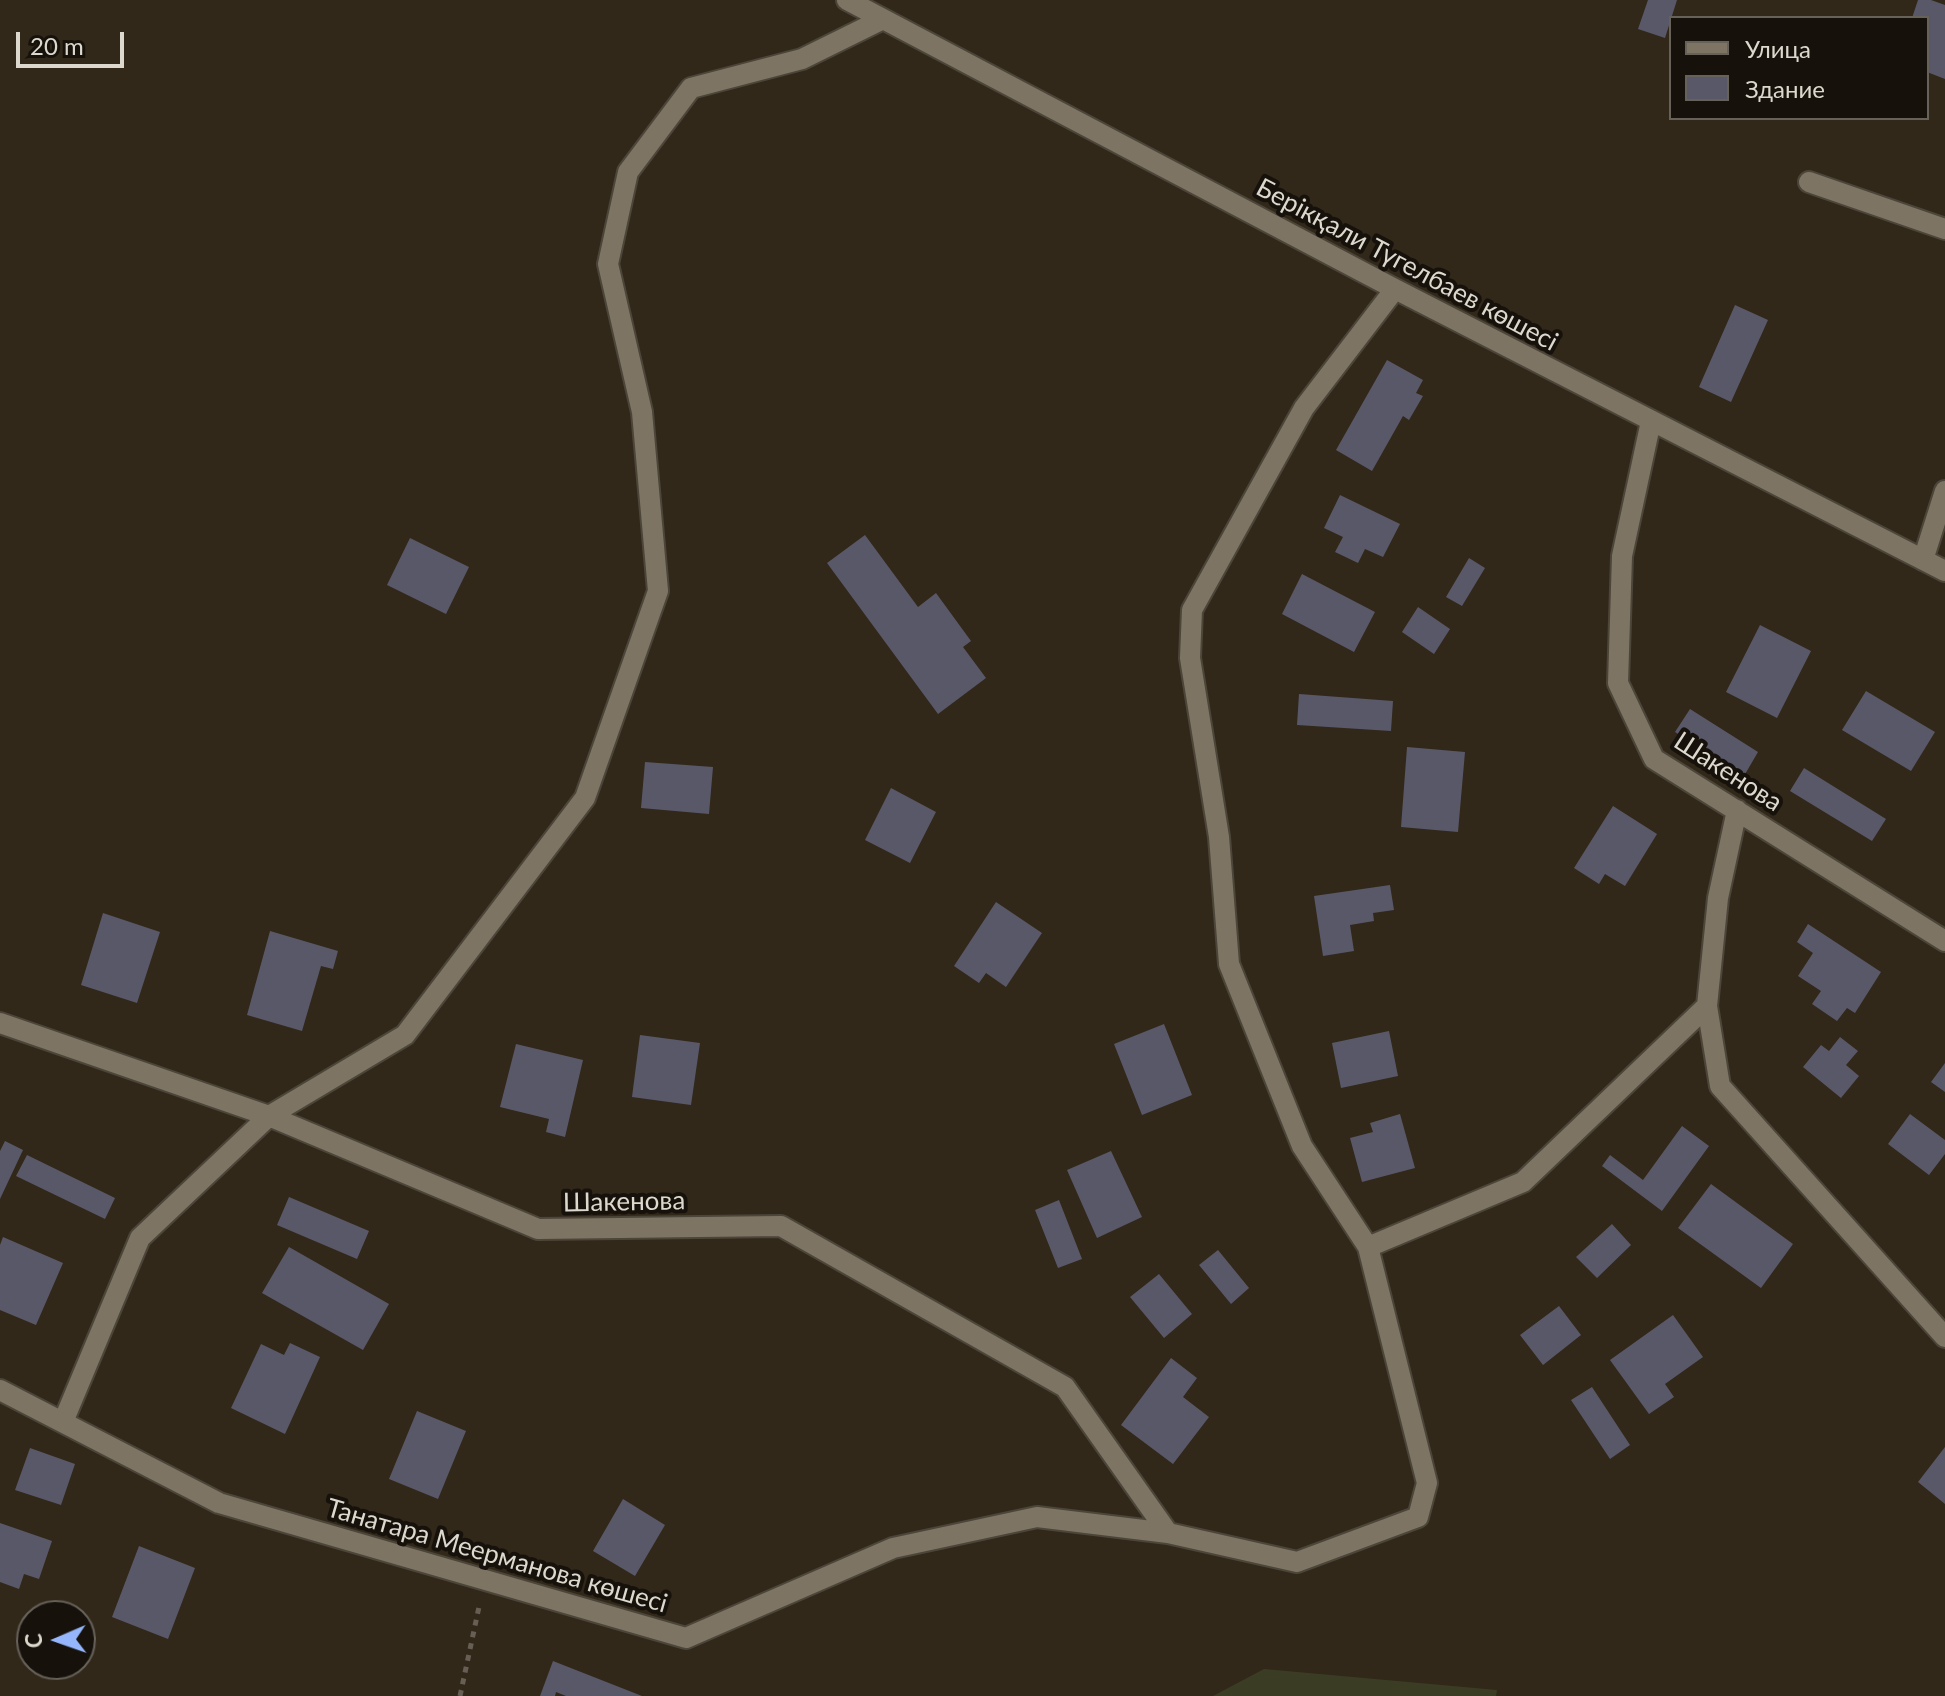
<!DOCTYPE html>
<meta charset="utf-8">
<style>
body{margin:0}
#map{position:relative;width:1945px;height:1696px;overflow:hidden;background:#31281a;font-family:Lato,sans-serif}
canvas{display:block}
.legend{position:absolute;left:1669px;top:16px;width:260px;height:104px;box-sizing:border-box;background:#16120b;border:2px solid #666159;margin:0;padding:10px 14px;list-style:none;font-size:24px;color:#ddd8ce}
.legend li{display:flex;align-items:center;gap:16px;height:40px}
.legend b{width:40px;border:2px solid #666159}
.north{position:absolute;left:16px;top:1600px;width:80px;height:80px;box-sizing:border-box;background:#16120b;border:2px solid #666159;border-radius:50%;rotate:268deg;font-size:22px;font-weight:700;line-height:32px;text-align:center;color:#ddd8ce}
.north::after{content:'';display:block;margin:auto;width:28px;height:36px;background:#95b6fd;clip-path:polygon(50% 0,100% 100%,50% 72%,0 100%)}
.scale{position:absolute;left:16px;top:32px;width:108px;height:36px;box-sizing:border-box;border:4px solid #ddd8ce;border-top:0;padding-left:10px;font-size:24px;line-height:28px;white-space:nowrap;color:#ddd8ce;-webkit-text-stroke:6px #16120b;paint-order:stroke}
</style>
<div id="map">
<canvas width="1945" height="1696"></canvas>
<ul class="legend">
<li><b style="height:10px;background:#7e7463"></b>Улица</li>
<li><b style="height:22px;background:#595869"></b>Здание</li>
</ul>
<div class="north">С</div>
<div class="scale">20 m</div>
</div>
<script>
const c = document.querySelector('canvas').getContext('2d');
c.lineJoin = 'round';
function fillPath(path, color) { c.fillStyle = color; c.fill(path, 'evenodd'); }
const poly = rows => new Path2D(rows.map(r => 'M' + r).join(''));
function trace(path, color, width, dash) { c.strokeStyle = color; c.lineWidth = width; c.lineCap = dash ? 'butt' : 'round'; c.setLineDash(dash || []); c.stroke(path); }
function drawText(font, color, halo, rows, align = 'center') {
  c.font = font + ' Lato,sans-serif'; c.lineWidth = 8; c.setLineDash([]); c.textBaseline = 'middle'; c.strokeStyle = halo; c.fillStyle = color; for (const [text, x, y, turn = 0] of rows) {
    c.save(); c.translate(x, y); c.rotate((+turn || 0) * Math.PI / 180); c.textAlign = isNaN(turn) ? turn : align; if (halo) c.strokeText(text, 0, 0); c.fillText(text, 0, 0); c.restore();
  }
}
fillPath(poly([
 [1264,1669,1497,1690,1496,1696,1213,1696]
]), '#3a3d23');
fillPath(poly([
 [1648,0,1677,0,1665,38,1638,29],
 [1918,0,1931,0,1945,5,1945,79,1927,72,1927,18,1912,18],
 [1735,305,1768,320,1731,402,1699,387],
 [1387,360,1423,380,1416,393,1423,396,1409,420,1403,416,1372,471,1336,450],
 [1340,495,1400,524,1383,557,1365,549,1358,563,1335,552,1343,537,1324,528],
 [865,535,918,607,936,593,971,641,963,647,986,678,938,714,827,563],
 [410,538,469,567,446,614,387,585],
 [1469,558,1485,568,1462,606,1446,597],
 [1302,574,1375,612,1354,652,1282,614],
 [1418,607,1450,629,1434,654,1402,632],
 [1760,625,1811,651,1777,718,1726,692],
 [1866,691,1935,732,1911,771,1842,730],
 [1299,694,1393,701,1391,731,1297,725],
 [1690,709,1758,752,1744,776,1675,732],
 [1407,747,1465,752,1458,832,1401,827],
 [645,762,713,767,709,814,641,808],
 [1804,768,1886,819,1872,841,1790,791],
 [891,788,936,812,910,863,865,840],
 [1613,806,1657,834,1625,886,1605,874,1599,884,1574,868],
 [1390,885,1394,910,1373,913,1374,921,1350,925,1354,951,1323,956,1314,896],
 [996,902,1042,933,1006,987,986,973,979,983,954,966],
 [103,913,160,932,137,1003,81,985],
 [1808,924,1881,972,1855,1013,1847,1008,1837,1021,1812,1004,1821,991,1798,976,1813,953,1797,942],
 [270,931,338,951,333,969,321,966,302,1031,247,1015],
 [1164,1024,1192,1095,1142,1115,1114,1044],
 [1389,1031,1398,1076,1341,1088,1332,1043],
 [640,1035,700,1043,691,1105,632,1097],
 [1840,1037,1858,1051,1846,1065,1859,1076,1841,1098,1803,1067,1821,1045,1829,1051],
 [516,1044,583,1060,565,1137,546,1132,549,1119,500,1107],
 [1945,1063,1945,1092,1931,1082],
 [1400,1114,1415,1168,1362,1182,1350,1138,1373,1132,1370,1123],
 [1910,1114,1945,1140,1945,1154,1929,1175,1888,1144],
 [1682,1126,1709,1146,1662,1211,1602,1166,1610,1155,1643,1180],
 [5,1141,23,1150,0,1199,0,1151],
 [1111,1151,1142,1217,1097,1238,1067,1170],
 [27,1155,115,1198,105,1219,16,1176],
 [1711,1184,1793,1244,1761,1288,1678,1228],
 [289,1197,369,1231,357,1259,277,1225],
 [1059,1200,1082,1259,1058,1268,1035,1210],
 [1612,1224,1631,1245,1597,1278,1576,1257],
 [3,1237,63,1263,36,1325,0,1310,0,1245],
 [289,1247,389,1304,363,1350,262,1293],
 [1218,1250,1249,1288,1231,1304,1199,1265],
 [1159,1274,1192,1314,1164,1338,1130,1297],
 [1559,1306,1581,1335,1543,1365,1520,1335],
 [1673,1315,1703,1357,1665,1384,1674,1397,1649,1414,1610,1360],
 [290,1343,320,1357,285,1434,231,1408,261,1344,284,1355],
 [1171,1358,1197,1378,1183,1397,1209,1417,1173,1464,1121,1425],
 [1592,1387,1630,1445,1610,1459,1571,1400],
 [417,1411,466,1431,438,1499,389,1479],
 [1945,1447,1945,1504,1918,1482],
 [30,1448,75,1464,61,1505,15,1490],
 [623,1499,665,1525,635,1576,593,1551],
 [0,1523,52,1541,39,1579,24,1574,19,1589,0,1582],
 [139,1546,195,1568,168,1639,112,1617],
 [553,1661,642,1696,566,1696,556,1692,555,1696,540,1696]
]), '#595869');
const minor = poly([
 [847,0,1395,289,1945,571],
 [1809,182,1945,229],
 [1651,421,1622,556,1618,683,1654,759,1945,941],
 [1923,560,1945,491],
 [1707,1006,1720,1086,1945,1337],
 [0,1023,269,1116,538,1229,781,1226,1065,1387,1168,1533],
 [1368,1247,1523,1182,1707,1006,1718,898,1737,810],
 [0,1390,219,1503,686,1638,893,1548,1037,1517,1168,1533,1297,1562,1418,1517,1427,1483,1368,1247,1302,1146,1229,964,1219,837,1190,658,1192,610,1304,408,1395,289],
 [63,1422,140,1238,269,1116,405,1035,585,798,658,591,642,412,608,264,628,172,691,88,802,59,883,19]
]);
trace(minor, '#4c4539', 24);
trace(poly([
 [460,1696,479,1607]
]), '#675f53', 5, [6, 6]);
trace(minor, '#7e7463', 20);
drawText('26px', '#ddd8ce', '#16120b', [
 ["Берікқали Түгелбаев көшесі",1407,265,28],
 ["Шакенова",1728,772,33],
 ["Шакенова",624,1202,-1],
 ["Танатара Меерманова көшесі",497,1556,16]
]);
</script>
